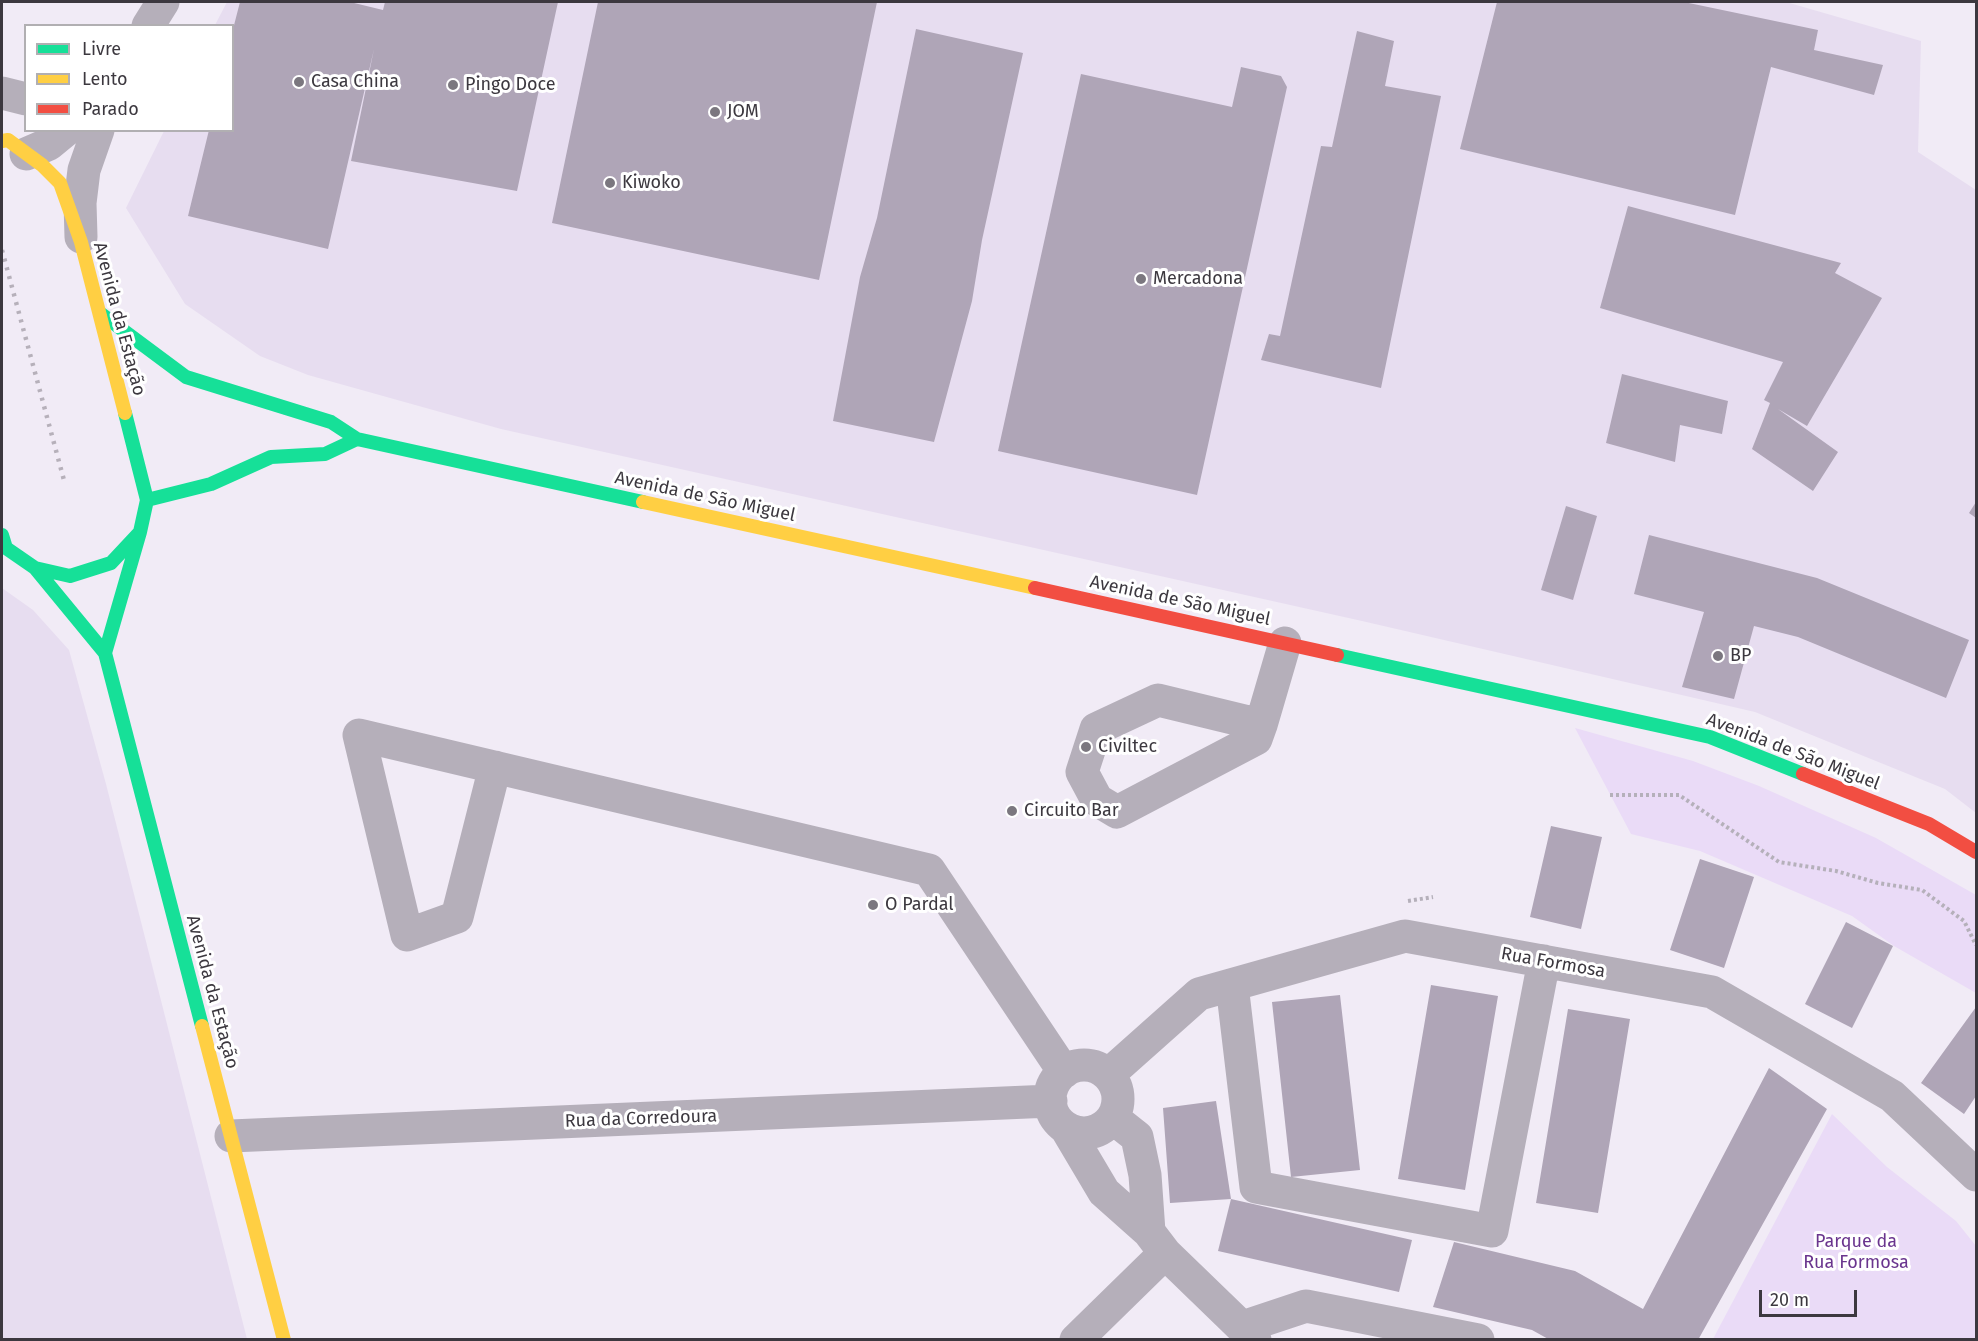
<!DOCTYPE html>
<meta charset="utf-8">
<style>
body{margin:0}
#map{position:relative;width:1978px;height:1341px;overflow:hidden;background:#f1ebf6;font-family:"Fira Sans",sans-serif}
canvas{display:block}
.frame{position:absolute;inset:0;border:3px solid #3c383f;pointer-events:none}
.legend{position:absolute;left:24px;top:24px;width:210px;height:108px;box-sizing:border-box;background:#fff;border:2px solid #b1afb2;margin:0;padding:8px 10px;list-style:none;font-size:18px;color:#3c383f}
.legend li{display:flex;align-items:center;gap:12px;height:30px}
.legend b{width:30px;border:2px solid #b1afb2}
.scale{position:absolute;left:1759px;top:1290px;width:98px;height:27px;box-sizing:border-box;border:3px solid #3c383f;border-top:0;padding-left:8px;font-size:18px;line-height:21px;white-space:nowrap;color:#3c383f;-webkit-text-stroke:4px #fff;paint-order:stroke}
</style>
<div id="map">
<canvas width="1978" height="1341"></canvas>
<div class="frame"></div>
<ul class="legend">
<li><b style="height:8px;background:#16e098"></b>Livre</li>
<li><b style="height:8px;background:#ffcf43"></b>Lento</li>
<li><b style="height:8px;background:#f24e42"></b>Parado</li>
</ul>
<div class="scale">20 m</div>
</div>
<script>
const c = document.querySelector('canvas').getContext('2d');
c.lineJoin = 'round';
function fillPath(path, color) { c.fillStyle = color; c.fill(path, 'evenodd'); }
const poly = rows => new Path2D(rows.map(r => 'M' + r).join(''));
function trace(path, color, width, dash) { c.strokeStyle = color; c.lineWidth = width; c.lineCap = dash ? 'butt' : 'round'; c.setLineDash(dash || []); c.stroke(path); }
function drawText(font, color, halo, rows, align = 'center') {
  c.font = font + ' "Fira Sans",sans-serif'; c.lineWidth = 6; c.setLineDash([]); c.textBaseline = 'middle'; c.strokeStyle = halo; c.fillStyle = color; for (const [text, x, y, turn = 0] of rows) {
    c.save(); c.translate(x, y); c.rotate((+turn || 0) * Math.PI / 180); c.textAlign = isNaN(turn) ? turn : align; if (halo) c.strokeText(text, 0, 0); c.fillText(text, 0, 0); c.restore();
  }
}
fillPath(poly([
 [227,2,1786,2,1921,41,1918,152,1976,190,1976,813,1945,789,1755,712,1362,621,501,429,308,375,260,356,185,304,126,208,164,131,232,130,232,26,215,25],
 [2,588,33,610,69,650,106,784,247,1339,2,1339]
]), '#e7ddf0');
fillPath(poly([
 [1575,728,1693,761,1759,786,1876,838,1976,895,1976,993,1894,946,1852,916,1700,851,1631,834],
 [1832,1114,1887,1167,1956,1221,1976,1246,1976,1339,1713,1339]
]), '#eadbf7');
fillPath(poly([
 [240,2,350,2,383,10,385,2,558,2,517,191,351,161,374,49,328,249,188,216,209,130,232,130,232,33],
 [598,2,877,2,819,280,552,223],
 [1497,2,1684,2,1818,30,1814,50,1883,65,1874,95,1771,67,1735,215,1460,149],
 [916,29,1023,53,982,240,972,301,934,442,833,421,860,277,877,218],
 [1357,31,1394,41,1385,86,1441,96,1381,388,1261,360,1269,334,1280,336,1321,146,1332,147],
 [1241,67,1281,76,1287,87,1197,495,998,451,1081,74,1232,107],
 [1628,206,1841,263,1835,273,1882,298,1807,426,1778,409,1838,452,1813,491,1752,449,1770,403,1764,400,1783,362,1600,308],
 [1622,374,1728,401,1722,434,1680,425,1675,462,1606,443],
 [1976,502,1976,518,1969,513],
 [1566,506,1597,516,1573,600,1541,590],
 [1649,535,1817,578,1969,640,1946,698,1798,637,1754,626,1734,699,1682,687,1704,612,1634,594],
 [1551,826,1602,837,1581,929,1530,917],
 [1700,859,1754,877,1724,968,1670,950],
 [1846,922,1893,946,1852,1028,1805,1004],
 [1431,985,1498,996,1465,1190,1398,1179],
 [1340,995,1360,1170,1291,1177,1272,1002],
 [1976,1007,1976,1096,1964,1114,1921,1083],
 [1568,1009,1630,1019,1598,1213,1536,1203],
 [1769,1068,1827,1109,1698,1340,1550,1340,1532,1330,1433,1307,1454,1242,1575,1271,1643,1309],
 [1216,1101,1231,1199,1170,1203,1163,1108],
 [1231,1199,1412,1240,1399,1292,1218,1251]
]), '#afa5b7');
trace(poly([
 [1610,795,1679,795,1779,862,1836,871,1878,883,1922,890,1964,921,1976,945],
 [1408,901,1433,897]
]), '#b5b0ba', 4, [3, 3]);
trace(poly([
 [148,26,163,2],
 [2,93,26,99],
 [26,154,49,144,66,130],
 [81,237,80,203,84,170,98,130],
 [1261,725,1158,700,1096,729,1082,772,1097,800,1117,812,1256,739,1261,725,1285,643],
 [495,767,457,917,407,935,359,735,929,870,1064,1072],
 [1232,985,1256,1187,1492,1231,1544,961],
 '1050 1099a34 34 0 1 1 68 0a34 34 0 1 1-68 0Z',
 [1108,1075,1199,994,1405,936,1712,992,1892,1096,1976,1175],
 [1113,1118,1137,1137,1145,1175,1149,1232],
 [1066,1128,1104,1192,1149,1232,1165,1253,1255,1340],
 [231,1136,1051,1101],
 [1243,1327,1306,1306,1478,1340],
 [1076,1340,1165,1253]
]), '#b5afba', 33);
trace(poly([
 [100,313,186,377,331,422,357,439,643,502],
 [147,500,211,484,271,457,325,454,357,439],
 [2,535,6,548,35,568,70,576,111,563,140,532,147,500,125,413],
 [35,568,105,653,202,1026],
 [105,653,140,532],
 [1337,655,1710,737,1803,774]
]), '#16e098', 14);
trace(poly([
 [2,141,8,140,42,165,60,183,81,242,125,413],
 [643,502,1035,588],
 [202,1026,284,1340]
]), '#ffcf43', 14);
trace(poly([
 [1035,588,1337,655],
 [1803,774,1929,824,1976,852]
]), '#f24e42', 14);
trace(poly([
 [2,250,65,484]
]), '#b6b0ba', 4.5, [3, 6]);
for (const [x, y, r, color] of [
 [299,82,6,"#7b777f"],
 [453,85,6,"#7b777f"],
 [715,112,6,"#7b777f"],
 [610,183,6,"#7b777f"],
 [1141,279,6,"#7b777f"],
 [1718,656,6,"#7b777f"],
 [1086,747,6,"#7b777f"],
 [1012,811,6,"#7b777f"],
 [873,905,6,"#7b777f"]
]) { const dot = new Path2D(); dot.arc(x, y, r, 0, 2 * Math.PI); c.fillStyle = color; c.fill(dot); trace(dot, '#fff', 2); }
drawText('18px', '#3c383f', '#fff', [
 ["Casa China",311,82],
 ["Pingo Doce",465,85],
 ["JOM",727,112],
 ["Kiwoko",622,183],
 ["Mercadona",1153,279],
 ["BP",1730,656],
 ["Civiltec",1098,747],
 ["Circuito Bar",1024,811],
 ["O Pardal",885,905]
], 'left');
drawText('18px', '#3c383f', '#fff', [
 ["Avenida da Estação",119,319,75],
 ["Avenida de São Miguel",705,497,12],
 ["Avenida de São Miguel",1180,601,12],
 ["Avenida de São Miguel",1793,752,21],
 ["Rua Formosa",1553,963,10],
 ["Avenida da Estação",212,992,75],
 ["Rua da Corredoura",641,1119,-2]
]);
drawText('18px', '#6a358e', '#fff', [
 ["Parque da",1856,1242],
 ["Rua Formosa",1856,1263]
]);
</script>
